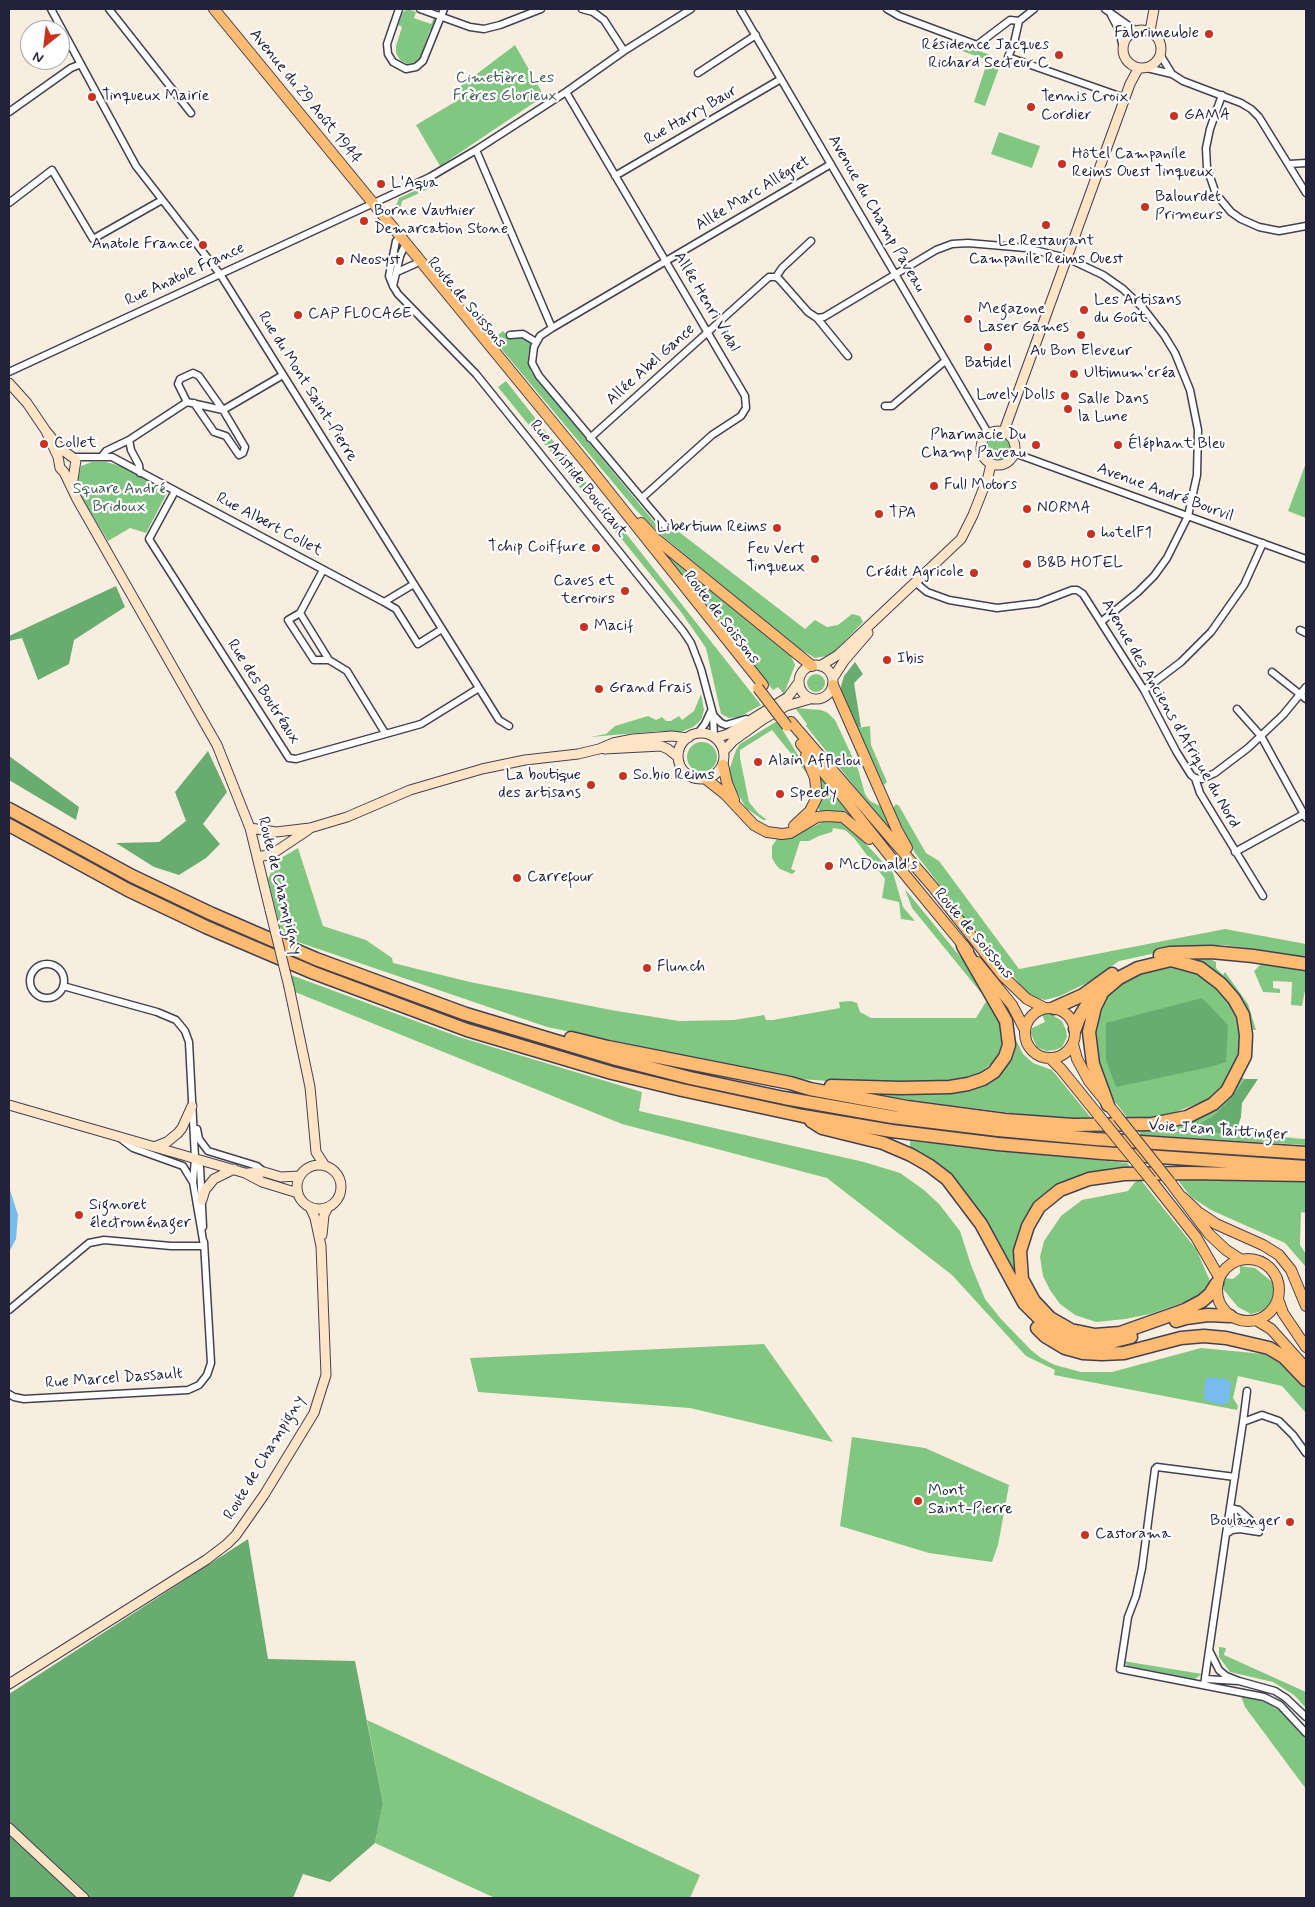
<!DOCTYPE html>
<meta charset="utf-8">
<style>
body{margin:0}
#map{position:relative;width:1315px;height:1907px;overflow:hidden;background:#f8eedf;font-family:Mynerve,sans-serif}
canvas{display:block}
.frame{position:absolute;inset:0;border:10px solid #22223b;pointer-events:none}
.north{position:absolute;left:20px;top:20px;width:50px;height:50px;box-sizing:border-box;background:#fff;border:1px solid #a7a7b1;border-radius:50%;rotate:209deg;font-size:14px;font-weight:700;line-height:20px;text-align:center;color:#22223b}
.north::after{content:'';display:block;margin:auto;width:18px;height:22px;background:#c8321e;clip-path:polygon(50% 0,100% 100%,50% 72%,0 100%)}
</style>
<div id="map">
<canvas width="1315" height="1907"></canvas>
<div class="frame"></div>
<div class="north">N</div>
</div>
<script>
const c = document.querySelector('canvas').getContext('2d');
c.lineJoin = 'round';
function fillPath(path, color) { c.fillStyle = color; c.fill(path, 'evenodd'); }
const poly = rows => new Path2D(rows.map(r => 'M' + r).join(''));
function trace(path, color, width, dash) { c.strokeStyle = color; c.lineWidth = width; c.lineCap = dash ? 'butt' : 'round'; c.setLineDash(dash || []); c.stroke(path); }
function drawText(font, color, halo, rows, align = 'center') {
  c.font = font + ' Mynerve,sans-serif'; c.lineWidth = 4.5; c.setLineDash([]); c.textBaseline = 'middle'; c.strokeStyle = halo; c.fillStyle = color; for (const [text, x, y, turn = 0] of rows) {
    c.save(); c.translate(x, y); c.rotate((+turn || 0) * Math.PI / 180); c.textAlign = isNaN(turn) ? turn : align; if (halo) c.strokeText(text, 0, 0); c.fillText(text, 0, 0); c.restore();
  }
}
fillPath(poly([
 [408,9,416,12,414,18,431,24,434,18,437,19,434,31,430,30,420,58,416,62,407,64,400,60,396,53,396,46,402,27,398,25,403,12],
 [955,42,990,55,988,60,953,48],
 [515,45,544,96,440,166,416,125,460,99,457,89],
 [987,63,999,68,985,106,974,102],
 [999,132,1040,146,1032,168,991,154],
 [425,186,428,187,428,189,402,201,399,214,395,208,399,198],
 [503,331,510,338,517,337,524,338,531,343,528,356,531,372,659,528,670,525,805,629,815,620,827,627,838,625,852,614,860,616,863,622,836,650,826,656,815,658,792,644,659,533,636,510,493,339],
 [506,381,761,705,739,717,729,718,721,714,706,648,681,612,498,387],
 '987 448a12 12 0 1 1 24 0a12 12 0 1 1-24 0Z',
 [92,462,106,462,124,467,168,491,146,533,130,528,108,541,76,488,81,466],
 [1306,463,1306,518,1288,511],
 [653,540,790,654,795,665,784,694,778,687,773,690],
 '807 683a9 9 0 1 1 18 0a9 9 0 1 1-18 0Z',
 [701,694,704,710,701,720,693,727,681,732,661,731,590,737,606,734,615,726,648,716,656,720,662,717,666,721,671,721,679,716,682,720,694,711],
 [795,708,821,710,828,713,835,720,858,769,865,794,870,801,882,807,890,826,888,828,806,726,807,724],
 [777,721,811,776,813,794,808,808,805,807,809,802,811,794,811,784,809,776,772,730,740,750,740,758,749,802,758,813,767,820,763,820,746,808,733,785,729,771,736,750,740,744],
 [870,726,871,745,887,782,884,785,857,728],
 '687 757a15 15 0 1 1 30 0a15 15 0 1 1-30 0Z',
 [820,774,852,814,841,811,822,813,817,807,822,791],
 [896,804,899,806,926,853,939,861,1019,969,1225,929,1306,944,1306,957,1224,945,1193,945,1119,961,1089,982,1060,996,1045,1000,1029,996,979,932,975,931,915,853,893,808],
 [827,820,842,821,851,828,893,873,903,907,915,921,901,919,899,902,882,898,885,879,854,838,845,830,833,828,832,832,819,836,809,841,800,841,791,869,796,871,792,874,780,869,776,865,772,858,772,846,777,839,784,839,798,834],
 [298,848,323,926,366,940,392,958,393,963,470,982,611,1010,679,1021,734,1020,764,1015,766,1020,773,1020,840,1008,839,1002,851,1001,857,1003,860,1012,871,1018,976,1018,987,1000,912,908,905,889,967,965,998,1018,1002,1035,1001,1048,996,1060,974,1077,954,1081,856,1083,799,1079,547,1027,295,941,282,935,268,879,276,861],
 [1203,955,1216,962,1216,968,1223,975,1225,972,1248,1004,1256,1030,1252,1030,1247,1011,1232,986,1213,970,1178,957],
 [1261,964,1303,971,1306,970,1306,985,1302,1006,1291,1005,1292,982,1273,981,1273,988,1280,989,1280,993,1263,992,1254,971],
 [1171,966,1200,973,1212,980,1234,1009,1239,1025,1241,1054,1229,1078,1220,1090,1209,1099,1163,1117,1129,1120,1116,1103,1107,1089,1098,1056,1095,1032,1099,1015,1108,996,1126,979,1140,973],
 [291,975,459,1037,642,1092,639,1111,864,1162,900,1173,924,1190,939,1204,960,1231,971,1265,985,1299,1001,1319,1031,1350,1041,1358,1055,1365,1081,1372,1112,1372,1201,1348,1264,1354,1282,1363,1306,1388,1306,1413,1282,1386,1238,1376,1233,1398,1238,1406,1237,1410,1054,1375,1055,1370,1026,1356,952,1275,827,1178,622,1124,295,992],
 [1049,1013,1062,1021,1066,1030,1067,1037,1062,1047,1055,1050,1046,1051,1037,1047,1031,1034,1032,1028,1045,1022,1042,1014],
 [1010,1015,1016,1040,1023,1054,1033,1063,1052,1070,1092,1119,1049,1118,881,1096,883,1093,965,1092,986,1084,1014,1041],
 [1242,1078,1245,1079,1229,1100,1214,1115,1190,1129,1190,1132,1306,1139,1306,1145,1141,1135,1137,1129,1175,1123,1231,1093],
 [910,1141,1127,1163,1133,1170,1090,1175,1027,1220,1019,1281,970,1198,951,1175,910,1148],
 [1140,1179,1196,1249,1211,1283,1201,1295,1191,1300,1150,1314,1125,1319,1096,1322,1075,1315,1060,1304,1050,1290,1043,1276,1040,1257,1044,1241,1061,1216,1082,1200,1128,1191,1136,1181],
 [1177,1179,1306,1180,1306,1213,1301,1212,1300,1245,1306,1254,1306,1267,1285,1243,1211,1210,1191,1197],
 [1240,1266,1255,1268,1271,1281,1275,1289,1269,1306,1262,1311,1251,1314,1238,1307,1223,1289,1225,1278,1233,1279,1240,1273],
 [764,1344,833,1442,690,1408,478,1392,470,1358],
 [852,1437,925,1448,1009,1485,998,1545,992,1562,929,1553,840,1526],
 [1219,1647,1226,1648,1224,1655,1306,1692,1306,1708,1294,1695,1273,1682,1230,1672,1219,1657],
 [1123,1661,1202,1674,1195,1679,1128,1666],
 [1241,1696,1265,1702,1280,1710,1306,1737,1306,1789,1245,1707],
 [367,1720,700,1875,690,1898,495,1898,375,1843,383,1803]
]), '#81c781');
fillPath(poly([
 [116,586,125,607,74,640,69,664,38,680,22,638,9,641,9,636],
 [855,662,863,674,854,683,861,727,857,728,842,697,841,686,844,676],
 [208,751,227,792,203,824,220,844,206,858,179,875,154,867,116,843,159,842,186,821,175,792],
 [9,756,79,807,76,820,9,780],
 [1202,998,1228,1025,1226,1062,1210,1067,1116,1087,1106,1060,1106,1023],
 [1245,1079,1258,1079,1242,1103,1241,1117,1236,1132,1296,1138,1189,1132,1190,1129,1214,1115,1229,1100],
 [248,1539,268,1659,355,1661,383,1803,375,1843,330,1882,303,1874,293,1898,9,1898,9,1694]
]), '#68ac6f');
fillPath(poly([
 [9,1187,18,1215,16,1239,9,1252],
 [1208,1377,1225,1379,1231,1382,1229,1402,1224,1405,1209,1402,1204,1398,1205,1381]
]), '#76bced');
const street = poly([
 [51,9,136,166,220,274,499,720,509,726],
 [109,9,191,113],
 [399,9,387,44,388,54,393,62,406,69,416,67,423,61,444,9],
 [420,9,470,27,484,29,500,25,541,9],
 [582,9,593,12,604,20,624,51],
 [740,9,988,433],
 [887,9,899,16,977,45,1010,20,1019,21],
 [1034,9,1019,21,1014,43,1008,57,1125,98],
 [1105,9,1136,31],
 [1111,15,1119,30,1123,48],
 [1161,56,1172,74],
 [1147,68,1172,74,1183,81,1241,103,1251,109,1259,117,1306,193],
 [698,73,756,35],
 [566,92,745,396,746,408,741,416,712,435,642,498],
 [1222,95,1210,129,1206,148,1207,168,1216,194,1231,212,1241,219,1259,227,1279,231,1306,226],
 [9,112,71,68,81,64],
 [476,150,552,328],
 [1289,164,1306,163],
 [615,176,781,79],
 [9,203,52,170,93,239,162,200],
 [396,241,389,276,393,286,398,294,476,374,683,631,691,643,701,669,713,714,714,737],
 [397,272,415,264],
 [776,277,782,268,811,241],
 [393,286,400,256,406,243],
 [817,318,824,317,936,250,952,244,968,243,1026,248,1067,258,1103,275,1123,289,1143,308,1164,335,1175,353,1190,390,1198,430,1197,475,1188,516,1167,558,1154,576,1138,592,1101,622],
 [510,335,523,334,536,342],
 [9,372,430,177,476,150,566,92,624,51,691,9],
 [187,402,178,384,180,379,193,373,199,376,223,410,245,447,243,453,239,455,226,436,214,432,194,403],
 [885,406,892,406,945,361],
 [590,438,769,277,776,277,779,279,808,312,817,318,848,356],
 [129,440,131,450,139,465,140,473],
 [1014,453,1306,559],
 [102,456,106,451,129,440,187,402,223,410,283,375],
 [73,457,112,457,384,602,414,584],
 [175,491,149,539,289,758,296,759,421,724,479,688],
 [665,526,539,376,532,363,534,347,540,336,552,328,831,164],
 [323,570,300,613,329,660,347,671,385,733],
 [915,582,927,592,949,600,997,608,1038,603,1072,590,1077,590,1083,594,1144,690,1176,751,1191,775,1195,778,1200,793,1263,896],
 [384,602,396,609,418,644,442,629],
 [300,613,288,620,314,660,329,660],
 [1300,630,1306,633],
 [1272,672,1306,699],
 [1144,690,1181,662,1211,632,1244,585,1263,543],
 [1237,709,1261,736,1306,818],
 [713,715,721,723,726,725,746,719],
 [697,734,705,724,711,711],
 [1195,778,1202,779,1215,773,1248,748,1283,715,1306,687],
 [1235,852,1304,814],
 '30 981a17 17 0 1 1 34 0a17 17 0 1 1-34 0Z',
 [197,1129,199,1139,208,1151,257,1166,264,1172],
 [120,1138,133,1148,183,1166,192,1181],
 [196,1159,200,1167,203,1227],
 [9,1310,89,1243,104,1240,171,1246,204,1246,193,1182,195,1158,189,1042,185,1031,176,1020,157,1012,63,986],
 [9,1394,14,1397,24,1399,188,1390,199,1385,207,1375,211,1363,204,1242],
 [1243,1422,1247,1391],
 [1235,1477,1157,1467,1155,1469,1142,1568,1136,1596,1128,1617,1120,1669,1264,1697,1280,1705,1306,1733],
 [1230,1508,1243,1422,1262,1415,1279,1421,1293,1435,1306,1453],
 [1205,1679,1239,1681,1226,1676,1219,1670,1210,1652],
 [1239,1681,1275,1691,1286,1698,1306,1717],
 [1204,1685,1226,1534,1232,1530,1240,1529,1259,1532,1257,1527,1248,1518,1239,1510,1230,1508,1226,1534]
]);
const secondary = poly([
 '1123 49a19 19 0 1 1 38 0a19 19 0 1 1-38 0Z',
 [1150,31,1154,9],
 [9,383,27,403,46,431,60,448,76,460,72,486],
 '981 448a17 17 0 1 1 34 0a17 17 0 1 1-34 0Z',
 [46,431,58,457,60,468,64,472,77,499,217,745,250,828,270,910],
 [1004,431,1130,84,1138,69],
 '799 682a17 17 0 1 1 34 0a17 17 0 1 1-34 0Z',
 [820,666,838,655,961,539,973,515,988,477,991,464],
 [833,678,844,661,868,633],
 '678 756a23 23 0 1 1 46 0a23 23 0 1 1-46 0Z',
 [715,738,728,734,788,697,799,682],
 [604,749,661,746,668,749,678,757],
 [724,751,733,741,762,720,786,706,810,699],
 [250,828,276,832,310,828,347,817,410,790,482,769,525,760,578,754,599,749,613,743,633,739,672,736,688,738],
 [258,857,272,854,308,830],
 [289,987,310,1087,316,1152,325,1166],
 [9,1105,245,1173,262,1182,298,1193],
 [154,1147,167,1142,178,1133,182,1128,192,1106],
 '297 1187a22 22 0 1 1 44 0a22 22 0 1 1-44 0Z',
 [248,1173,264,1172,281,1177,300,1176],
 [202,1200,205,1190,214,1179,234,1169],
 [322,1235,324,1215,328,1207],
 [9,1684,206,1560,227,1544,236,1535,264,1495,314,1413,326,1375,321,1246,315,1218,310,1207],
 [9,1828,84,1898]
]);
const primary = poly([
 [214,9,586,463,763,685],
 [641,523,656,539,812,666],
 [833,685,897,830,907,848],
 [791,722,933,887,1003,976,1027,999,1045,1008],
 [801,744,893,860,968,951],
 [723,765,727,783,734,800],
 [706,779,725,794,754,825,767,832,782,834,790,833,817,817,827,816,843,817,869,839],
 [794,826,810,811,817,797,815,778,806,756],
 [977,962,1012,1005,1024,1028],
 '1025 1033a25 25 0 1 1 50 0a25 25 0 1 1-50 0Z',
 [1073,1044,1077,1059,1089,1081,1118,1117],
 [1051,1059,1061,1069,1099,1116],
 [1151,1180,1196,1237,1219,1277],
 [1170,1182,1209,1234,1226,1250,1240,1259],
 [1182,1197,1198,1212,1216,1224,1263,1245,1279,1255,1291,1270,1306,1306],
 '1217 1290a31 31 0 1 1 62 0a31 31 0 1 1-62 0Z',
 [1278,1299,1283,1313,1306,1347],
 [1256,1320,1271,1329,1306,1368]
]);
const highway = poly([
 [9,809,132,876,212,914,316,959,466,1014,616,1059,690,1078,784,1098,892,1117,998,1130,1095,1139,1306,1153],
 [9,825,128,890,206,927,314,973,467,1030,612,1073,682,1090,803,1116,892,1131,998,1144,1102,1153,1306,1167],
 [1160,955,1170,953,1211,952,1253,956,1306,964],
 [1101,995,1095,1007,1089,1032,1093,1064,1108,1105],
 [1054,1008,1083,995,1112,974],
 [571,1038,608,1047,790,1083,810,1089,907,1107,1005,1120,1073,1125,1152,1124,1187,1117,1213,1104,1227,1091,1245,1056,1246,1035,1243,1015,1234,999,1221,984,1200,968,1171,960,1138,968,1119,978,1087,1005,1079,1018,1075,1029],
 [831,1086,901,1088,950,1087,968,1084,983,1079,994,1072,1005,1057,1009,1045,1006,1021,963,946],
 [811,1121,822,1128,883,1143,911,1155,930,1166,947,1179,981,1224,1024,1303,1050,1329,1068,1339,1086,1344,1099,1345,1131,1337],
 [1217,1283,1210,1294,1202,1301,1185,1310,1120,1333,1095,1335,1071,1330,1050,1318,1034,1301,1022,1279,1020,1251,1028,1226,1039,1207,1060,1190,1089,1179,1124,1174,1188,1173,1305,1175],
 [1176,1321,1186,1318,1208,1315,1230,1316],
 [1037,1328,1045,1336,1065,1348,1083,1353,1102,1354,1124,1353,1181,1338,1204,1336,1226,1338,1269,1348,1284,1357,1306,1380]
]);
trace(street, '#424154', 9);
trace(secondary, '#424154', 11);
trace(primary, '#424154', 12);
trace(highway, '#424154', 15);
trace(street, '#fff', 6);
trace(secondary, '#ffe4c6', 9);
trace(primary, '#febb71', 10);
trace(highway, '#febb71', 12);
const secondaryBridge = poly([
 [270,910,289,987]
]);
const primaryBridge = poly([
 [758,688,787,726],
 [1099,1116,1151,1180],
 [1118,1117,1170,1182]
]);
trace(secondaryBridge, '#424154', 11, []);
trace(primaryBridge, '#424154', 12, []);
trace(secondaryBridge, '#ffe4c6', 9);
trace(primaryBridge, '#febb71', 10);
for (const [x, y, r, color] of [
 [1209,34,5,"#c8321e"],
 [1059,55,5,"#c8321e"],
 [92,97,5,"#c8321e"],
 [1031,107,5,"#c8321e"],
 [1174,116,5,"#c8321e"],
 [1062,164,5,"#c8321e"],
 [381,184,5,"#c8321e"],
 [1145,207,5,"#c8321e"],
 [364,221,5,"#c8321e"],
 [1046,225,5,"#c8321e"],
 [203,245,5,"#c8321e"],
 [340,261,5,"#c8321e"],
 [1084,310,5,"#c8321e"],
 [298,315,5,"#c8321e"],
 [968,319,5,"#c8321e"],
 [1081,335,5,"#c8321e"],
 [988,347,5,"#c8321e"],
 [1074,374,5,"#c8321e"],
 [1065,396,5,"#c8321e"],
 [1068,409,5,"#c8321e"],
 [44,444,5,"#c8321e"],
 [1036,445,5,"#c8321e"],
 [1118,445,5,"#c8321e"],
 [934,486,5,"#c8321e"],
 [1027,509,5,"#c8321e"],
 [879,514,5,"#c8321e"],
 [777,528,5,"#c8321e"],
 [1091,534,5,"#c8321e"],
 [596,548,5,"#c8321e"],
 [815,559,5,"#c8321e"],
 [1027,564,5,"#c8321e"],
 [974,573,5,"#c8321e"],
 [625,591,5,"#c8321e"],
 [584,627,5,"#c8321e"],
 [887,660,5,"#c8321e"],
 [599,689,5,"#c8321e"],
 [758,762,5,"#c8321e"],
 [623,776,5,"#c8321e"],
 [591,785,5,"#c8321e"],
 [780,794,5,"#c8321e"],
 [829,866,5,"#c8321e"],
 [517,878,5,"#c8321e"],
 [647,968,5,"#c8321e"],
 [79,1215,5,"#c8321e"],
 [918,1501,5,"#c8321e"],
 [1290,1522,5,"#c8321e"],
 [1085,1535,5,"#c8321e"]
]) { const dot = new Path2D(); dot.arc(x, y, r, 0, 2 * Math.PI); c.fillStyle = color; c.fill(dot); trace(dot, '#fff', 2); }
drawText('16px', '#22223b', '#fff', [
 ["Fabrimeuble",1199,34,"right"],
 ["Résidence Jacques",1049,46,"right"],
 ["Richard Secteur C",1049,64,"right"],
 ["Tinqueux Mairie",102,97],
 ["Tennis Croix",1041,98],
 ["Cordier",1041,116],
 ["GAMA",1184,116],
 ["Hôtel Campanile",1072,155],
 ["Reims Ouest Tinqueux",1072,173],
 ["L'Aqua",391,184],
 ["Balourdet",1155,198],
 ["Primeurs",1155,216],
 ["Borne Vauthier",374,212],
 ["Demarcation Stone",374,230],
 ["Le Restaurant",1046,242,"center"],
 ["Campanile Reims Ouest",1046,260,"center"],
 ["Anatole France",193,245,"right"],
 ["Neosyst",350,261],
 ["Les Artisans",1094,301],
 ["du Goût",1094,319],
 ["Megazone",978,310],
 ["Laser Games",978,328],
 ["CAP FLOCAGE",308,315],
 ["Au Bon Eleveur",1081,352,"center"],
 ["Batidel",988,364,"center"],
 ["Ultimum'créa",1084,374],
 ["Lovely Dolls",1055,396,"right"],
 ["Salle Dans",1078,400],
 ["la Lune",1078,418],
 ["Pharmacie Du",1026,436,"right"],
 ["Champ Paveau",1026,454,"right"],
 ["Collet",54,444],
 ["Éléphant Bleu",1128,445],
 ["Full Motors",944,486],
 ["NORMA",1037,509],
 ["TPA",889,514],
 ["Libertium Reims",767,528,"right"],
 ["hotelF1",1101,534],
 ["Tchip Coiffure",586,548,"right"],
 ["Feu Vert",805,550,"right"],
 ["Tinqueux",805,568,"right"],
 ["B&B HOTEL",1037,564],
 ["Crédit Agricole",964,573,"right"],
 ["Caves et",615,582,"right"],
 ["terroirs",615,600,"right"],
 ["Macif",594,627],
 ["Ibis",897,660],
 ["Grand Frais",609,689],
 ["Alain Afflelou",768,762],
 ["La boutique",581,776,"right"],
 ["des artisans",581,794,"right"],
 ["So.bio Reims",633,776],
 ["Speedy",790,794],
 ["McDonald's",839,866],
 ["Carrefour",527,878],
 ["Flunch",657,968],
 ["Signoret",89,1206],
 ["électroménager",89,1224],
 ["Mont",928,1492],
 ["Saint-Pierre",928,1510],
 ["Boulanger",1280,1522,"right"],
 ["Castorama",1095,1535]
], 'left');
drawText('16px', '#435c54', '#fff', [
 ["Cimetière Les",505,79],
 ["Frères Glorieux",505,97],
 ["Square André",119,490],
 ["Bridoux",119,508]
]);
drawText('16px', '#22223b', '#fff', [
 ["Avenue du 29 Août 1944",305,97,51],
 ["Rue Harry Baur",691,116,-30],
 ["Allée Marc Allégret",753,194,-31],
 ["Avenue du Champ Paveau",876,214,60],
 ["Rue Anatole France",185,275,-25],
 ["Allée Henri Vidal",706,302,59],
 ["Route de Soissons",466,303,50],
 ["Allée Abel Gance",651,365,-42],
 ["Rue du Mont Saint-Pierre",307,387,58],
 ["Rue Aristide Boucicaut",578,479,51],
 ["Avenue André Bourvil",1165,493,20],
 ["Rue Albert Collet",269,525,28],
 ["Route de Soissons",721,618,52],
 ["Rue des Boutréaux",263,692,57],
 ["Avenue des Anciens d'Afrique du Nord",1170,714,60],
 ["Route de Champigny",279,886,76],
 ["Route de Soissons",973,934,50],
 ["Voie Jean Taittinger",1218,1131,4],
 ["Rue Marcel Dassault",114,1379,-4],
 ["Route de Champigny",265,1458,-59]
]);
</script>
